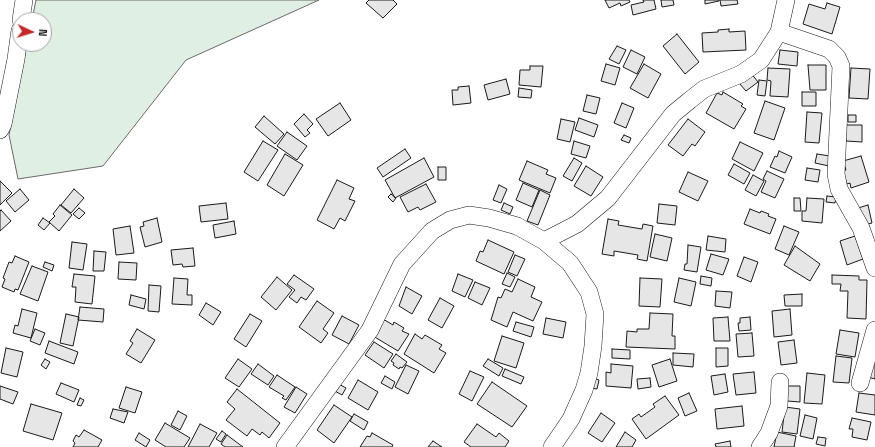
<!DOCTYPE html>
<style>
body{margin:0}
#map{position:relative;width:875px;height:447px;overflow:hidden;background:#fff;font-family:"Space Grotesk",sans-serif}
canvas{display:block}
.north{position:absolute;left:12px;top:12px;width:40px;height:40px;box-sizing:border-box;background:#fff;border:1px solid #a3a3a3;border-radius:50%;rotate:94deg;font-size:11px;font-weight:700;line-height:16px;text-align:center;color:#1a1a1a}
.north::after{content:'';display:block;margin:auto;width:14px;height:18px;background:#c62828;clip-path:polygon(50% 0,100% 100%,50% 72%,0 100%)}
</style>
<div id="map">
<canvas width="875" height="447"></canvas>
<div class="north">N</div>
</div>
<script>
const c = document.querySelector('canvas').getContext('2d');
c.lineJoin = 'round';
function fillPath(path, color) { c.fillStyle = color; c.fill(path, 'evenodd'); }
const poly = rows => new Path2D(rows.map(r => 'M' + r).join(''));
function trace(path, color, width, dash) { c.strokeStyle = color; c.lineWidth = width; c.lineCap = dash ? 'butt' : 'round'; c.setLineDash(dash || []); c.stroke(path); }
const green = poly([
 [36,0,319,0,186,60,103,166,18,179,9,135,27,44,44,44,44,20,32,20,36,0]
]);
fillPath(green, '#e0efe3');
trace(green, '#6a6a6a', 1);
const building = poly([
 [369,0,393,0,397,4,383,18,366,3,369,0],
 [605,0,629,0,630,2,621,6,620,3,609,8,605,0],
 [643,0,654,0,656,9,633,15,631,5,644,2,643,0],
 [661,0,673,0,674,5,662,7,661,0],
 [705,0,719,0,719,1,705,4,705,0],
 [720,0,737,0,738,4,721,6,720,0],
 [827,3,840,7,832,34,803,24,809,4,825,9,827,3],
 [729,29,729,32,745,31,746,50,703,52,702,33,718,32,718,30,729,29],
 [677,34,699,62,685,74,663,46,677,34],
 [617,46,626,50,619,64,609,59,617,46],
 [631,50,645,57,637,74,623,67,631,50],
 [780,50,798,52,797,66,778,64,780,50],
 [606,64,620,68,615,85,601,81,606,64],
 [644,64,661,74,648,98,630,88,644,64],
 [808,65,826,65,826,90,810,90,808,65],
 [530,66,543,66,541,87,519,85,520,70,530,70,530,66],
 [768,68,790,69,788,97,770,96,771,81,767,80,768,68],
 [851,68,870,69,868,99,849,98,851,68],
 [751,73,758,82,746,91,739,83,751,73],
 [506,79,510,94,488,100,484,85,506,79],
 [759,80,767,81,765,96,757,95,759,80],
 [469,86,471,103,453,105,452,90,458,90,458,87,469,86],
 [519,88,532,90,531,98,518,97,519,88],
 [723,92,743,104,741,106,746,109,734,129,706,113,717,93,722,95,723,92],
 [802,92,816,92,816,106,802,106,802,92],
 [587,95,600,98,596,114,583,111,587,95],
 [765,101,785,108,774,140,754,133,765,101],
 [340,103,351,120,328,136,316,119,340,103],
 [622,103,634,108,626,128,614,123,622,103],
 [807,112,822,113,819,143,805,142,807,112],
 [304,114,313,124,307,130,310,133,305,137,294,124,304,114],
 [848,115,856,115,856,122,848,122,848,115],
 [264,116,284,134,275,144,255,127,264,116],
 [579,118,598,125,594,137,575,130,579,118],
 [561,119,575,122,570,142,557,139,561,119],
 [688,119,705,132,695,146,692,144,683,156,668,145,688,119],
 [844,125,862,125,862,142,846,141,844,125],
 [287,132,307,146,297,160,277,146,287,132],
 [624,135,631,138,629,143,621,140,624,135],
 [263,141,278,150,258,181,244,172,263,141],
 [574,141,590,146,586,158,571,154,574,141],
 [740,142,763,153,754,171,732,159,740,142],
 [405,149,411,158,383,177,377,168,405,149],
 [779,151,792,157,785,173,770,167,775,156,777,157,779,151],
 [285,154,303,165,284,196,267,185,285,154],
 [817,154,830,156,829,166,815,163,817,154],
 [861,156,869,182,851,188,850,183,847,184,843,171,846,170,843,161,861,156],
 [424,158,434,177,395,198,385,180,424,158],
 [574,158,582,163,572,181,563,176,574,158],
 [527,161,548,170,546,174,556,178,550,193,519,180,527,161],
 [734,164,750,173,744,184,728,175,734,164],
 [586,166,603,177,591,196,574,186,586,166],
 [438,167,446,167,446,180,438,180,438,167],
 [807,168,820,170,818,182,805,180,807,168],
 [767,171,784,179,775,198,761,192,766,181,763,179,767,171],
 [688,172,708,181,698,201,679,192,688,172],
 [753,175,764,181,756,196,745,190,753,175],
 [337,180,354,188,349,199,355,201,345,221,340,218,334,229,317,220,337,180],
 [0,181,12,193,0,205,0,181],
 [523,183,539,190,532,207,516,200,523,183],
 [426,184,436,202,420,210,418,207,408,212,400,197,426,184],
 [499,185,507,189,501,203,493,200,499,185],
 [20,189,29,200,15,212,6,201,20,189],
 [74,189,84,198,71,213,61,205,74,189],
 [540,190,550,195,538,225,527,221,540,190],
 [391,194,396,198,393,202,388,197,391,194],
 [827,196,836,197,835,203,826,202,827,196],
 [794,198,800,198,801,211,794,211,794,198],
 [807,198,824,199,822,223,802,221,802,211,806,211,807,198],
 [226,203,228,219,201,222,199,206,226,203],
 [504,203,513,207,510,214,501,210,504,203],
 [659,204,677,206,675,225,657,223,659,204],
 [60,205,72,215,59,231,49,222,55,216,53,214,60,205],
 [868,205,872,223,864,225,858,208,868,205],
 [79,208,85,213,79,219,73,214,79,208],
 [750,209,760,213,761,211,769,214,768,216,776,219,770,234,744,224,750,209],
 [1,210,11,221,0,231,0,211,1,210],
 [43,218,50,223,44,230,38,225,43,218],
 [157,218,162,242,145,247,140,227,144,226,143,222,157,218],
 [608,219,619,221,618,225,642,229,643,224,653,226,647,261,637,259,638,255,614,251,614,256,602,254,608,219],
 [234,221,236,234,215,238,213,225,234,221],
 [130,226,134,253,116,255,113,229,130,226],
 [784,226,799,232,789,255,775,249,784,226],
 [655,234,672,238,667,261,650,257,655,234],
 [708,236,726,239,725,252,706,250,708,236],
 [855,236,863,259,847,265,840,241,855,236],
 [488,240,514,252,504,274,476,261,480,251,483,252,488,240],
 [72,242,87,244,83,270,69,268,72,242],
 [688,245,701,247,697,272,684,270,685,264,687,264,688,245],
 [795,246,820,264,810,281,784,265,795,246],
 [193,248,195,266,183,267,182,264,173,265,171,250,193,248],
 [94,251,106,252,104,271,93,271,94,251],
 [711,254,729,259,723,275,706,270,711,254],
 [515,255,525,259,517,276,508,272,515,255],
 [15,256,29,262,18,290,15,289,14,292,2,287,5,279,3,278,9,262,12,263,15,256],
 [744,257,758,262,751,282,737,276,744,257],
 [45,262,54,265,52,271,43,267,45,262],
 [119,262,137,263,136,280,118,279,119,262],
 [32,266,48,272,38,301,20,294,32,266],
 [507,273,515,277,510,287,502,284,507,273],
 [74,274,95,276,92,304,75,302,76,287,72,287,74,274],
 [458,274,473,280,465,297,452,291,458,274],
 [294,275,314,289,306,300,301,297,297,303,289,297,295,290,287,284,294,275],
 [832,275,859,276,859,280,867,280,866,319,847,318,848,291,840,291,841,284,832,284,832,275],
 [701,276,712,278,711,286,700,284,701,276],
 [277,277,292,290,276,310,261,297,277,277],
 [174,278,188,279,187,295,192,295,192,305,172,304,174,278],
 [640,278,662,279,660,307,639,306,640,278],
 [679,278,696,282,691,306,674,302,679,278],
 [518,279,535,287,531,297,542,302,533,321,513,312,507,327,491,320,498,297,501,298,505,289,512,292,518,279],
 [475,282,490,288,482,305,468,298,475,282],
 [149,285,161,286,159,312,148,311,149,285],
 [406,287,422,296,412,314,399,306,406,287],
 [716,291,732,292,730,308,715,306,716,291],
 [802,294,802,306,785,306,784,295,802,294],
 [131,295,146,299,144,309,129,305,131,295],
 [440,298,454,306,442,328,428,320,440,298],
 [317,301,334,313,323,329,328,333,321,343,299,327,317,301],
 [206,303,221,312,213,325,199,315,206,303],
 [80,307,104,309,103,322,78,320,80,307],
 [22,309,37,313,31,338,13,333,15,325,18,326,22,309],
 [790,309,792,335,774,337,772,311,790,309],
 [650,313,673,314,672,336,675,336,675,349,626,347,627,331,637,332,637,329,649,329,650,313],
 [66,314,79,317,73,346,60,343,66,314],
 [250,314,262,321,246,347,234,339,250,314],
 [342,316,359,325,349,344,332,335,342,316],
 [728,317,730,341,714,341,713,318,728,317],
 [750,317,751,330,739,331,738,323,740,323,740,318,750,317],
 [546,318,566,322,563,338,543,334,546,318],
 [383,319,393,325,394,322,404,328,402,331,409,334,398,351,373,336,383,319],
 [516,322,534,327,531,337,513,331,516,322],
 [35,329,45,333,40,345,30,341,35,329],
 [137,329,155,340,141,363,126,354,133,343,130,341,137,329],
 [840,330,859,333,855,357,836,354,840,330],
 [752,333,754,356,738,357,736,334,752,333],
 [415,334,422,339,425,335,442,345,439,349,446,353,434,373,404,354,415,334],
 [502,336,524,343,516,368,494,361,502,336],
 [794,340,797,363,781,365,778,342,794,340],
 [49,341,78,352,74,364,45,353,49,341],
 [374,342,393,354,384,368,365,355,374,342],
 [6,348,23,352,17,377,1,373,6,348],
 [716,348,728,348,728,366,716,367,716,348],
 [612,349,630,350,630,359,612,358,612,349],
 [673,353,694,354,693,367,673,365,673,353],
 [396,354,407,362,402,368,400,367,399,369,393,365,394,363,391,361,396,354],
 [875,354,875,379,868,377,875,354],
 [836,356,852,358,849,383,833,382,836,356],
 [45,359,50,362,46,369,41,365,45,359],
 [238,359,252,369,239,387,225,378,238,359],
 [488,359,503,368,499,376,483,366,488,359],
 [670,359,677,381,659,387,652,365,670,359],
 [258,364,274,376,268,385,251,374,258,364],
 [611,364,633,366,631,388,606,386,606,372,611,373,611,364],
 [406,365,419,371,408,394,395,387,406,365],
 [505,369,524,377,521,384,502,376,505,369],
 [470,371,484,377,472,401,459,394,470,371],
 [754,372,756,393,736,395,733,374,754,372],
 [807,373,825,375,822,404,804,403,807,373],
 [725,374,728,392,714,395,711,376,725,374],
 [277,375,295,387,286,400,282,398,284,396,269,387,277,375],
 [385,376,395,382,392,389,381,383,385,376],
 [594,378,599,380,597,389,592,388,594,378],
 [650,378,651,387,638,389,637,379,650,378],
 [358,380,378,392,368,410,348,398,358,380],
 [492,382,527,406,512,427,477,404,492,382],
 [61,383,79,390,74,402,56,394,61,383],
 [337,383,346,388,342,395,333,390,337,383],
 [0,386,18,392,13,404,0,399,0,386],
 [787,386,800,386,800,402,787,401,787,386],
 [126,387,142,392,135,413,119,408,126,387],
 [296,387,307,394,295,413,284,407,296,387],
 [237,389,280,423,269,438,262,432,260,435,252,429,247,436,226,420,235,409,227,402,237,389],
 [689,393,697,411,685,416,678,398,689,393],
 [859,393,875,395,875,415,856,412,859,393],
 [665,396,679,415,646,439,632,419,639,414,641,417,655,407,653,404,665,396],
 [80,398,84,400,81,406,77,405,80,398],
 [31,404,62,413,53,440,23,431,31,404],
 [334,405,352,417,334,443,317,430,334,405],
 [742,406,744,426,717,429,715,409,742,406],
 [785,407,800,409,797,434,782,432,785,407],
 [113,409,128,412,124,423,110,418,113,409],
 [178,411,187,416,180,430,171,425,178,411],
 [601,413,615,423,602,442,588,433,601,413],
 [354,414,368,422,364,430,350,421,354,414],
 [805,415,817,418,813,439,800,436,805,415],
 [852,418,871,422,867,440,852,437,853,429,849,429,852,418],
 [165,423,190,438,184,447,166,447,155,440,165,423],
 [200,424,217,433,209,447,188,447,200,424],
 [477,424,496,437,499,433,509,441,505,447,471,447,464,442,477,424],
 [84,430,102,440,98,447,73,447,75,443,73,441,76,435,79,437,84,430],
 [222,431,226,434,221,442,216,439,222,431],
 [625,432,636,440,632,447,616,447,625,432],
 [777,432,796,436,794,447,774,447,777,432],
 [139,433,150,440,146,447,135,440,139,433],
 [372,433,393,445,392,447,360,447,367,436,370,437,372,433],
 [227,435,243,447,225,447,221,444,227,435],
 [818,437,826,438,825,446,816,444,818,437],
 [433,441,442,447,428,447,433,441],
 [730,441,731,447,716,447,715,444,730,441]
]);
fillPath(building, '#e6e6e6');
trace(building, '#1a1a1a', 1);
const minor = poly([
 [21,20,24,0],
 [779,32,829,49,837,57,841,66,836,174,839,189,861,228,875,268],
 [0,130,3,124,16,59,20,30],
 [544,241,577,224,608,198,673,114,690,100,704,89,741,74,761,60,779,32,786,0],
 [860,383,875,330],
 [285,447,370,330,402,264,432,231,450,220,469,215,489,218,517,226,544,241,570,263,589,292,595,314,593,346,589,373,584,390,571,419,552,447],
 [760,447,769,433,779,406,780,382]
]);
trace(minor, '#1a1a1a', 18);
trace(minor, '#fff', 17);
</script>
